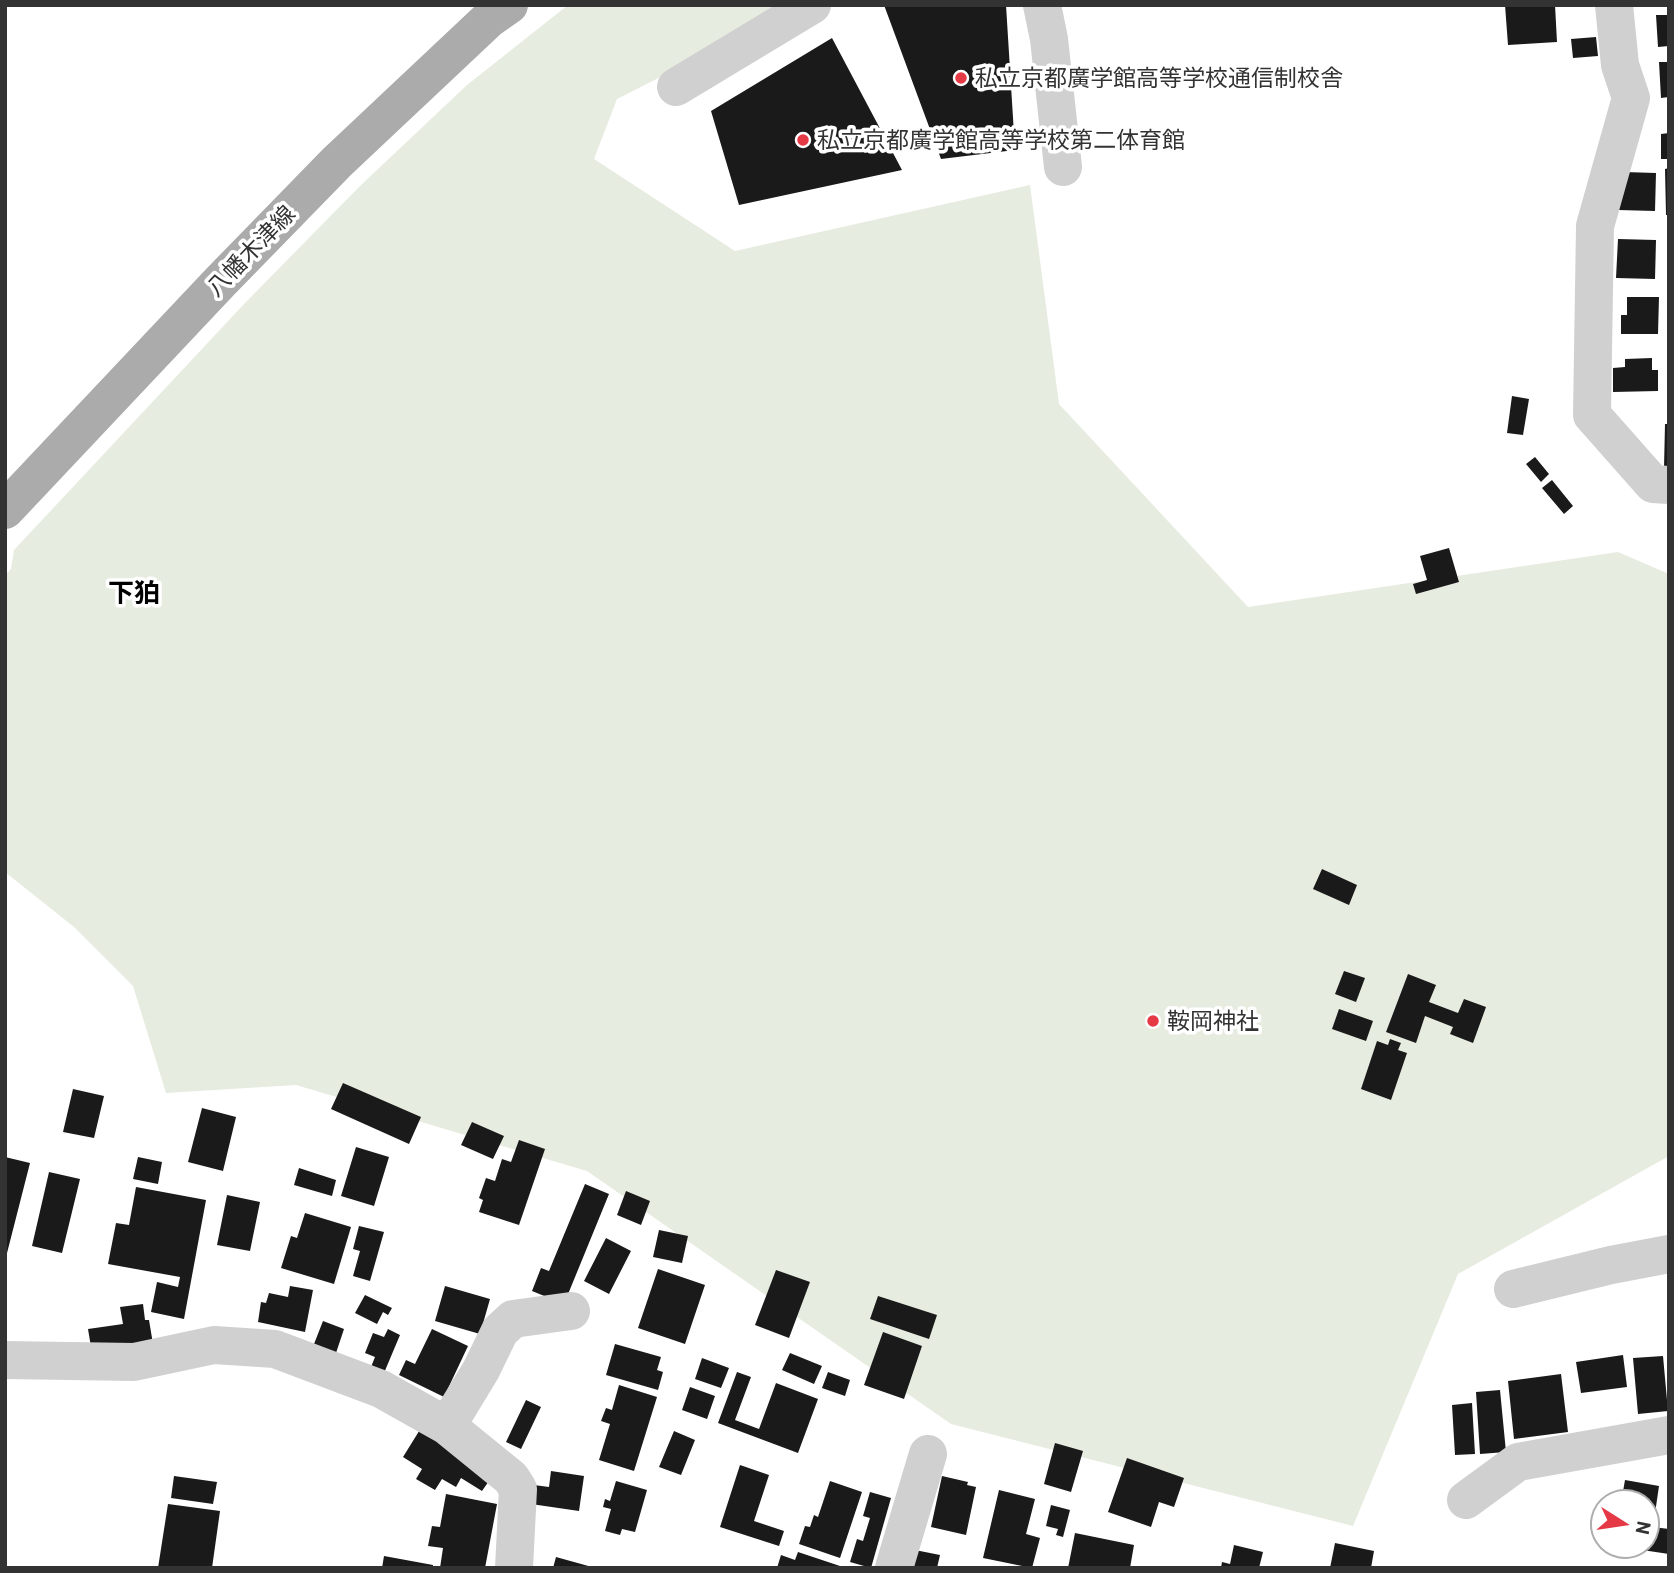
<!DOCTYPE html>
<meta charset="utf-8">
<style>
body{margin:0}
#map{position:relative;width:1674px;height:1573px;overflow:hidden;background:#fff;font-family:Barlow,sans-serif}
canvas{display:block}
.frame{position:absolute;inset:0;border:7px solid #333;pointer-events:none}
.north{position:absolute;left:1590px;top:1489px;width:70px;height:70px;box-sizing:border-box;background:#fff;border:2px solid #adadad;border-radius:50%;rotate:102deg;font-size:19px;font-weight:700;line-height:28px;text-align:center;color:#333}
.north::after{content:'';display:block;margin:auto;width:24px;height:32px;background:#e63946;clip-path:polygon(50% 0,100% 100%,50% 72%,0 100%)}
</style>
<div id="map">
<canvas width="1674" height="1573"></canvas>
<div class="frame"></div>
<div class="north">N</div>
</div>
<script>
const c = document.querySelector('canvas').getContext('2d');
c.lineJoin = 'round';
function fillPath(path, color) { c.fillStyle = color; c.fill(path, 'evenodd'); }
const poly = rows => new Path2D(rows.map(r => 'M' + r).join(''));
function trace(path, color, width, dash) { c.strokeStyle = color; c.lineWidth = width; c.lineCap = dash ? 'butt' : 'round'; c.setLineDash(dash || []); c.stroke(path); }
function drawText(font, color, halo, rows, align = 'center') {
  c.font = font + ' Barlow,"Noto Sans JP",sans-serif'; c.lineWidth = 7; c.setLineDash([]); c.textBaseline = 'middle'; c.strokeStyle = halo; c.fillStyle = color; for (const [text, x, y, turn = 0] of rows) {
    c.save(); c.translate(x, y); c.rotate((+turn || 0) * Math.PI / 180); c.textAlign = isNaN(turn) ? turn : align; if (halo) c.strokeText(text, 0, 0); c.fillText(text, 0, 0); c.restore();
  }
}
fillPath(poly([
 [568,5,796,5,781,16,617,99,594,159,735,251,1030,185,1059,404,1248,607,1618,552,1669,574,1669,1156,1458,1274,1353,1526,951,1424,587,1171,296,1085,166,1093,133,986,74,927,5,872,5,575,11,569,14,550,244,304,360,186,467,85]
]), '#e6ecdf');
fillPath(poly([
 [884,5,1006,5,1015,150,941,159],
 [1505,5,1555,5,1557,42,1508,45],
 [1656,15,1669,15,1669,46,1658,47],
 [1596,37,1598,56,1573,58,1571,39],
 [832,38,902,170,739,205,711,111],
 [1659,62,1669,62,1669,97,1661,98],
 [1669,133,1669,159,1661,159,1661,134],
 [1669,168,1669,215,1666,215,1665,169],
 [1624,172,1656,173,1655,211,1618,210],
 [1618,239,1656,240,1655,279,1616,278],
 [1627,297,1659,297,1658,334,1621,334,1621,315,1627,315],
 [1652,358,1652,370,1658,370,1658,391,1613,392,1613,368,1625,367,1625,359],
 [1512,396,1529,399,1523,435,1507,433],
 [1665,424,1669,424,1669,468,1664,468],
 [1535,457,1549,474,1541,482,1526,464],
 [1552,480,1573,506,1564,514,1542,488],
 [1449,548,1459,582,1416,594,1413,584,1427,580,1420,556],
 [1322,869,1357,885,1349,905,1313,889],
 [1344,971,1365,978,1356,1002,1335,994],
 [1408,974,1436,985,1429,1002,1458,1013,1464,999,1486,1007,1473,1043,1450,1034,1453,1027,1425,1016,1416,1043,1386,1032],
 [1339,1009,1373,1021,1366,1041,1332,1029],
 [1390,1039,1401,1043,1398,1050,1407,1053,1391,1100,1361,1089,1377,1041,1388,1045],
 [343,1083,421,1117,409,1144,331,1109],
 [73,1089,104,1096,94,1138,63,1132],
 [202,1108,236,1117,223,1171,188,1162],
 [472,1122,504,1136,493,1159,461,1145],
 [519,1140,545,1149,519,1225,479,1212,483,1200,479,1198,486,1178,495,1181,502,1159,511,1162],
 [356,1147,389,1157,374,1206,341,1196],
 [5,1157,30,1163,6,1257,5,1257],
 [138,1157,162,1162,158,1184,133,1179],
 [299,1168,336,1180,332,1196,294,1185],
 [49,1172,80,1179,62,1253,32,1246],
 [585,1184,609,1194,564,1304,532,1291,541,1268,549,1271],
 [136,1187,206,1200,184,1319,151,1312,157,1282,178,1287,180,1277,108,1264,116,1223,129,1225],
 [626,1191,650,1201,641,1225,617,1215],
 [227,1195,260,1202,250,1251,217,1245],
 [305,1213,351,1227,334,1284,281,1268,291,1236,297,1238],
 [359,1226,384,1232,370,1281,353,1276,360,1251,353,1249],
 [659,1230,688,1236,682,1263,653,1257],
 [606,1238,631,1251,609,1294,584,1281],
 [658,1269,705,1285,685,1344,638,1328],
 [776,1270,810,1282,789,1338,755,1325],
 [290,1286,313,1290,305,1332,258,1322,261,1302,266,1303,269,1293,288,1297],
 [445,1286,490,1299,480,1334,435,1321],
 [365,1295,392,1308,388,1315,383,1312,377,1324,355,1313],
 [878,1296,937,1315,929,1339,870,1319],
 [143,1304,145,1320,149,1320,153,1344,92,1353,88,1329,123,1324,120,1307],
 [323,1321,344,1329,336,1353,314,1344],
 [388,1329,400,1335,384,1373,371,1367,375,1357,365,1353,373,1333,384,1337],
 [432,1329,468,1346,444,1397,399,1375,406,1360,415,1364],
 [883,1332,922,1346,904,1399,864,1385],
 [615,1344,661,1357,657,1370,663,1372,658,1390,606,1375],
 [790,1353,822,1366,814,1384,782,1370],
 [1623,1355,1627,1387,1581,1393,1576,1362],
 [1663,1356,1668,1411,1638,1414,1633,1358],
 [702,1358,729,1368,721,1388,695,1379],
 [737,1372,751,1377,735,1420,759,1429,776,1383,818,1399,798,1453,718,1423],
 [828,1372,850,1380,845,1396,822,1388],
 [1561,1374,1568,1432,1514,1439,1508,1381],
 [619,1385,657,1397,634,1471,599,1460,610,1424,601,1421,606,1408,612,1410],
 [690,1387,715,1396,707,1419,682,1410],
 [1500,1390,1506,1452,1480,1454,1476,1392],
 [526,1400,541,1407,521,1449,506,1442],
 [1472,1403,1475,1454,1455,1455,1452,1405],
 [421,1428,491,1478,482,1491,461,1478,456,1487,442,1479,435,1490,416,1479,422,1469,403,1457],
 [674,1431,695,1440,681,1475,659,1467],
 [1055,1443,1083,1451,1071,1492,1044,1484],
 [1127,1458,1184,1478,1174,1507,1159,1502,1151,1527,1108,1512],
 [740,1465,769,1475,754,1521,784,1531,779,1546,720,1527],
 [551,1471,584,1476,579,1511,531,1504,534,1485,549,1487],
 [174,1476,217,1482,213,1504,171,1498],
 [942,1476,968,1482,967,1485,976,1487,966,1535,931,1527],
 [1625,1480,1659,1486,1653,1527,1669,1529,1669,1554,1622,1547,1646,1545,1646,1503,1621,1503],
 [616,1481,647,1490,635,1532,622,1529,620,1535,605,1531,611,1509,603,1507,605,1499,610,1501],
 [830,1481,862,1492,840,1558,799,1544,805,1526,810,1527,814,1515,818,1517],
 [999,1490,1035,1499,1026,1534,1040,1538,1032,1568,983,1558],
 [870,1492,891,1498,871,1568,850,1562,857,1539,863,1541,870,1518,863,1516],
 [446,1494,497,1504,485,1568,440,1568,443,1548,428,1546,432,1526,440,1527],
 [168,1504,220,1511,212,1568,158,1568],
 [1051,1505,1070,1510,1063,1537,1056,1535,1058,1529,1046,1526],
 [1075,1533,1134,1545,1130,1568,1068,1568],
 [1335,1543,1374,1551,1371,1568,1330,1568],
 [1234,1545,1263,1552,1259,1568,1221,1568,1222,1562,1230,1564],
 [915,1550,940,1555,937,1568,912,1568],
 [798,1552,843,1567,843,1568,777,1568,781,1555,795,1560],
 [384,1556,433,1565,433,1568,382,1568],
 [556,1557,592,1567,592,1568,553,1568]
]), '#1a1a1a');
trace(poly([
 [1042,5,1049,39,1063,167],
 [1614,5,1620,65,1631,98,1595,226,1592,415,1653,484,1669,485],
 [676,87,812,5],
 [1513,1289,1611,1265,1669,1254],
 [5,1360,134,1362,214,1345,275,1349,381,1389,447,1426,511,1478,518,1489,514,1568],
 [447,1426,481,1370,500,1331,513,1319,571,1311],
 [1466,1500,1518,1462,1669,1435],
 [894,1568,928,1454]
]), '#d0d0d0', 38);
trace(poly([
 [5,510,220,282,337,162,489,19,509,5]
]), '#ababab', 38);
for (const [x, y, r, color] of [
 [961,78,7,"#e63946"],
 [803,140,7,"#e63946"],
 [1153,1021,7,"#e63946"]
]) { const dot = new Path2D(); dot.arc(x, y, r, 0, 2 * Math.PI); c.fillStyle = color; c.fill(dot); trace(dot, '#fff', 2.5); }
drawText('23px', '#333', '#fff', [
 ["私立京都廣学館高等学校通信制校舎",975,78],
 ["私立京都廣学館高等学校第二体育館",817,140],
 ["鞍岡神社",1167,1021]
], 'left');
drawText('23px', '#333', '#fff', [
 ["八幡木津線",251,251,-46]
]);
drawText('bold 26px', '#000', '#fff', [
 ["下狛",134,593]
]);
</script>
